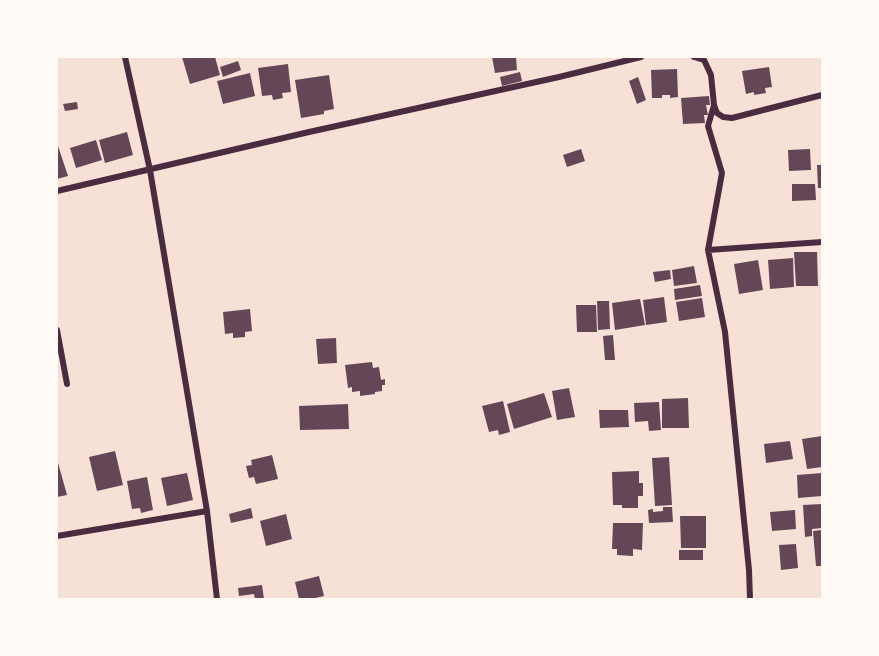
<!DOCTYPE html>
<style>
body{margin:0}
#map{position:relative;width:879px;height:656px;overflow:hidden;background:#f7e1d7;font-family:Inter,sans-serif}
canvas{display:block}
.frame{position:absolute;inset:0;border:58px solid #fffaf5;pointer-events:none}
</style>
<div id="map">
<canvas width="879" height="656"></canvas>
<div class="frame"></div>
</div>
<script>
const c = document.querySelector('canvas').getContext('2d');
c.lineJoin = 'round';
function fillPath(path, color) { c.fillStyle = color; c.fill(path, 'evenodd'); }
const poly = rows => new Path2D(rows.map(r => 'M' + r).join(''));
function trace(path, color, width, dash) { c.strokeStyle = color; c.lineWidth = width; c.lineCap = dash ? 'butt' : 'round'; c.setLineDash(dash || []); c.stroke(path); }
fillPath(poly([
 [182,57,215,57,220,75,190,84],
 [492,57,516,57,517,70,495,73],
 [238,61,241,70,223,77,220,67],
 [288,64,291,92,282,93,283,98,273,100,272,95,262,96,258,68],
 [769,67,772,87,765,88,766,93,754,95,754,92,746,94,742,71],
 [677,69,678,97,670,98,670,95,662,95,662,98,652,98,651,70],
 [520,72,522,81,502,86,500,77],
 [250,73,255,96,223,104,217,81],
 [329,75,334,109,324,111,324,114,301,118,295,80],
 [638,77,646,100,637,104,629,81],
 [709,96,710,105,706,105,708,115,704,115,705,123,683,124,681,98],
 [77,102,78,109,65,111,63,104],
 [127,132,133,155,105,163,99,140],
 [96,140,102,160,76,168,70,148],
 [57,143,68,176,57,179],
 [581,149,585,161,567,167,563,155],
 [810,149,811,170,789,171,788,150],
 [817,165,822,165,822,188,818,188],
 [792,184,815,184,816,200,792,201],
 [794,252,817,252,818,286,796,286],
 [793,258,794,287,770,289,768,260],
 [758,260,763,290,739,294,734,264],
 [694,266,697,283,674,286,672,270],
 [670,270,671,279,655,282,653,272],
 [700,285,702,296,675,300,674,289],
 [664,297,667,322,646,325,643,300],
 [702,298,705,317,679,321,676,302],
 [640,299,645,325,615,330,612,303],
 [597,301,609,301,610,329,598,330],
 [576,305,596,305,597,332,577,332],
 [250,309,252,331,245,332,245,337,233,338,233,333,225,334,223,312],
 [613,335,615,360,605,360,603,336],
 [336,338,337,363,318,364,316,339],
 [372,362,373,368,379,367,381,380,385,379,385,385,382,385,382,391,375,392,375,394,360,396,360,391,352,392,352,387,348,388,345,365],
 [569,388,575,417,557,420,552,391],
 [544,393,552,417,514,429,507,404],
 [688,398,689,428,662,428,662,399],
 [503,401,510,432,499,435,498,430,489,432,482,406],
 [659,402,661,430,649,431,648,421,635,422,634,403],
 [348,404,349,429,300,430,299,406],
 [599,410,628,410,629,427,600,428],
 [822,436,822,467,807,469,802,439],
 [790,441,793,459,766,463,764,444],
 [115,451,123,485,97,491,89,457],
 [272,455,278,479,256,484,254,477,249,478,246,466,252,465,251,460],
 [669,457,672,505,655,506,652,458],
 [57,459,67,495,57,497],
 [639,471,639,483,643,483,643,496,638,496,638,508,622,508,622,505,613,505,612,472],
 [187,473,193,500,167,506,161,478],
 [822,473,822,496,798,498,797,475],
 [147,477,153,510,141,513,140,508,132,509,127,481],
 [822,504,822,528,812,529,812,536,805,537,803,505],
 [663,507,672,507,673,522,649,523,648,510,653,509,653,512,663,511],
 [251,508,253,518,231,523,229,514],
 [795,510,796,529,772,531,770,512],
 [286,514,292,539,266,546,260,521],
 [680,516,706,516,706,548,681,548],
 [613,523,643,523,642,550,633,549,633,556,617,555,617,549,612,549],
 [822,530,822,566,816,566,813,531],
 [796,544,798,568,781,570,779,545],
 [679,550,703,550,703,560,679,560],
 [319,576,324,596,311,599,299,599,295,582],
 [262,585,264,599,255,599,254,594,239,596,238,588]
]), '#644757');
trace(poly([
 [125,57,150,170,207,511,217,599],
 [694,57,704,60,711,75,714,105,717,113,723,117,732,118,822,95],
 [714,105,708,126,722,173,708,250,725,332,749,570,750,599],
 [57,191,309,132,559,77,641,57],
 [708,250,822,242],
 [57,330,67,384],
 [57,536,207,511]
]), '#4a2c40', 6);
</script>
